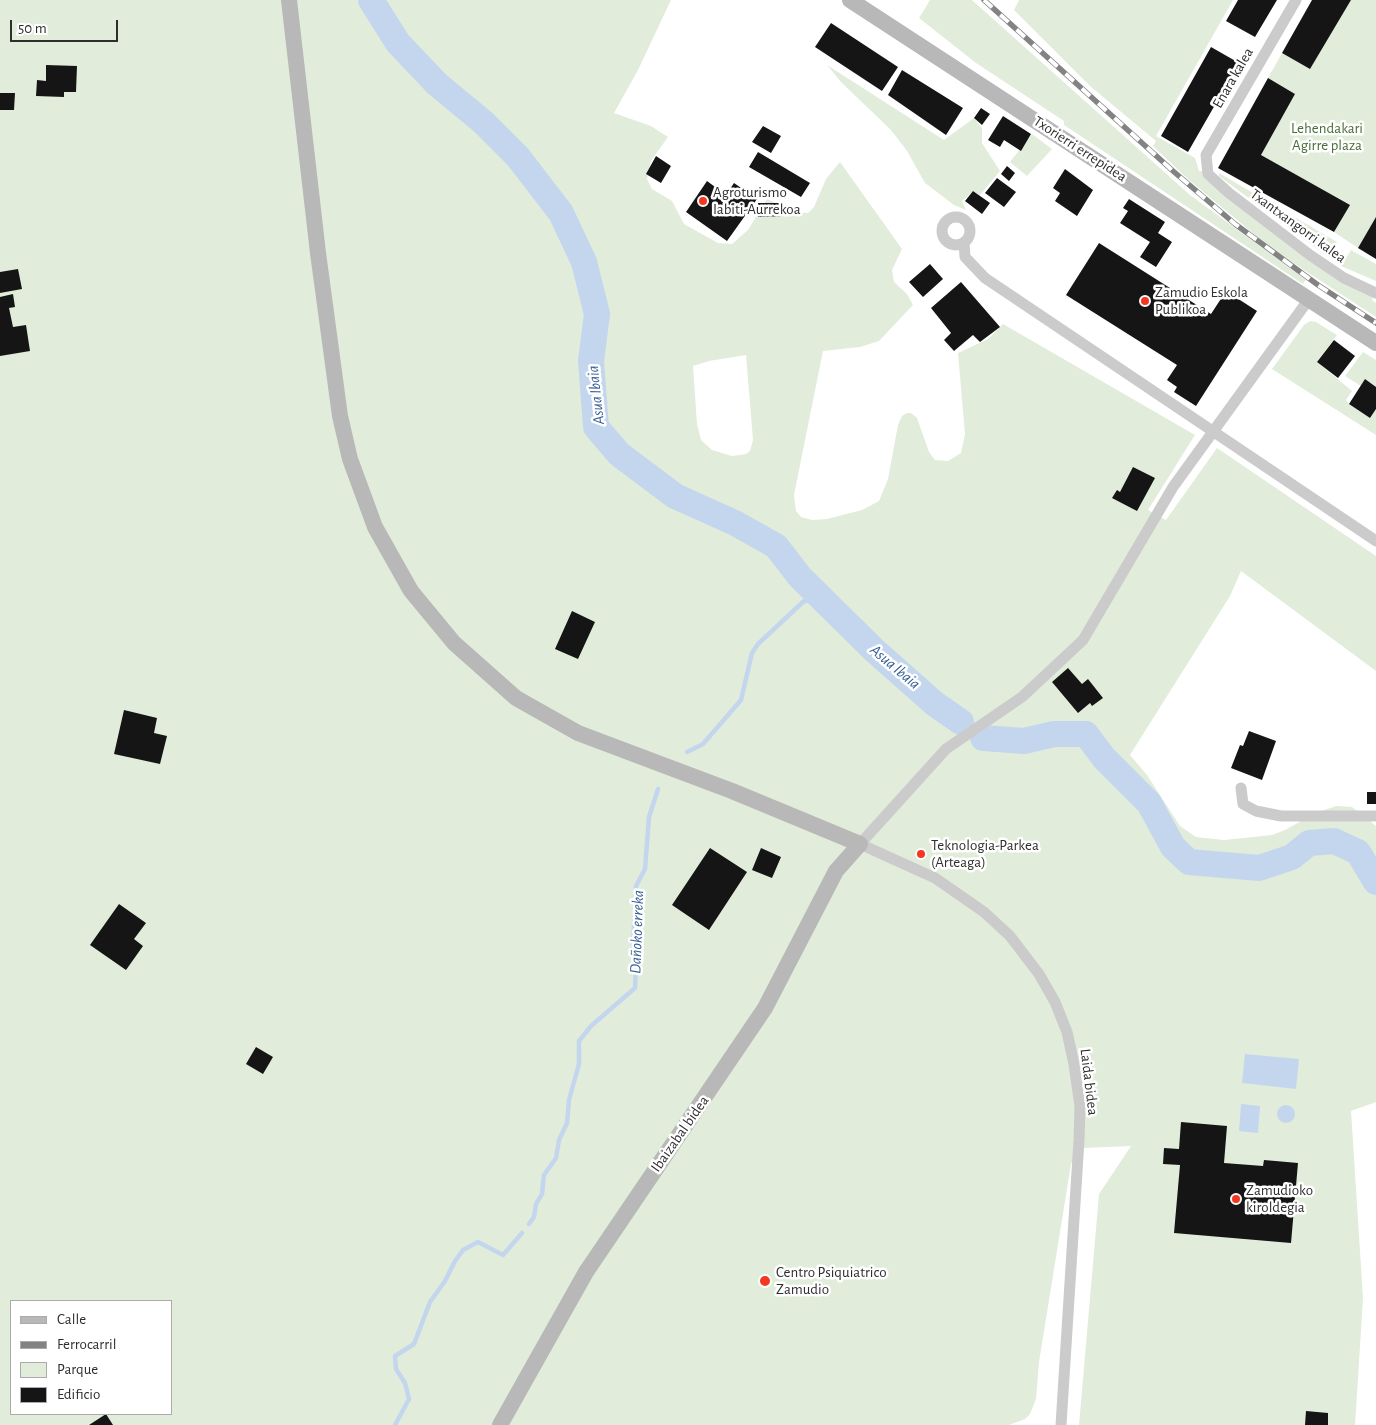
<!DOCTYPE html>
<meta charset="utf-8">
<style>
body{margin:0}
#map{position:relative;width:1376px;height:1425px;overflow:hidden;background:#fff;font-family:"Alegreya Sans",sans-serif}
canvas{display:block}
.legend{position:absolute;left:10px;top:1300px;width:162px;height:115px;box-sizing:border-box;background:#fff;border:1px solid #ababab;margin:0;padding:6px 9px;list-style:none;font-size:15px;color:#2e2e2e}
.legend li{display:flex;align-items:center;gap:10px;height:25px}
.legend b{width:25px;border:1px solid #ababab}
.scale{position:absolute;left:10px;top:20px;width:108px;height:22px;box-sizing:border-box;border:2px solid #2e2e2e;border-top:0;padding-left:6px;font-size:15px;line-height:18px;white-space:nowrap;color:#2e2e2e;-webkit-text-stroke:4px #fff;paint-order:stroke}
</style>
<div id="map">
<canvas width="1376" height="1425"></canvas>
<ul class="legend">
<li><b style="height:6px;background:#b8b8b8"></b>Calle</li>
<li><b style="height:6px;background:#838383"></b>Ferrocarril</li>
<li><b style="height:14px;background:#e1edda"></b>Parque</li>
<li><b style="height:14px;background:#151515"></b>Edificio</li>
</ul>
<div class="scale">50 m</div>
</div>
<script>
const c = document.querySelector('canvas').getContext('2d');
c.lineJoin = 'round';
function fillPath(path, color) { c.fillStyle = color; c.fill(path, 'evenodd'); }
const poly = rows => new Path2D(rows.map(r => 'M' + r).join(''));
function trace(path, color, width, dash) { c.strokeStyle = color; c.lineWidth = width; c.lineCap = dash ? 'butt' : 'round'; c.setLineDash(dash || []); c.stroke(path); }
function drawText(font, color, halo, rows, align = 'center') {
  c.font = font + ' "Alegreya Sans",sans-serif'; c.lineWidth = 5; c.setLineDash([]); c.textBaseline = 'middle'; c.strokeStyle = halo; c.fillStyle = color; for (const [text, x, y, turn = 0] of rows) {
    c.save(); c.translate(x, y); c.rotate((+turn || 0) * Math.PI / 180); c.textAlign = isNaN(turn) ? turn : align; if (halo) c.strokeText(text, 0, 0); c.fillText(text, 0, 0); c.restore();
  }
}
fillPath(poly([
 [0,0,671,0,638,70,614,113,651,126,668,137,651,161,647,179,652,189,672,201,684,224,718,243,732,244,748,230,767,199,794,212,808,213,814,207,826,179,840,162,902,249,892,270,894,282,907,294,913,305,879,341,860,347,823,351,794,495,796,511,801,517,812,520,827,519,862,510,879,501,888,479,898,425,902,416,907,413,911,413,917,418,929,452,935,460,948,461,961,453,965,434,958,353,988,339,1003,324,1195,435,1148,510,1166,520,1217,448,1376,556,1376,671,1241,571,1230,596,1130,755,1147,775,1180,826,1196,837,1224,840,1272,835,1285,830,1316,813,1336,806,1352,807,1376,826,1376,1102,1351,1111,1363,1298,1355,1425,1079,1425,1099,1194,1131,1146,1083,1148,1071,1164,1039,1362,1036,1399,1030,1414,1025,1419,1009,1425,0,1425],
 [746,355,753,440,750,451,746,454,732,456,712,450,701,440,697,424,693,366,709,361],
 [11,1301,171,1301,171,1414,11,1414],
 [930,0,972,0,1190,195,1306,280,1303,284,1064,125,1064,121,976,63,919,18],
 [1019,0,1233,0,1156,136,1195,158,1199,171,1203,171,1373,296,1372,300,1376,303,1376,317,1272,249,1189,180,1153,146,1156,141,1090,86,1014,10],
 [1351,0,1376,0,1376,219,1358,248,1334,232,1349,205,1261,155,1295,94,1268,78,1282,53,1310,68],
 [827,65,944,140,974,118,982,128,982,143,1000,171,980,195,973,191,962,201,966,210,954,205,925,183,907,151,891,130,841,82],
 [1032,134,1052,149,1027,176,1010,162],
 [1219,173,1337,242,1328,257,1219,176],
 [1351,250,1376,264,1376,281,1341,266],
 [1310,321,1316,322,1337,335,1317,362,1352,391,1346,400,1349,404,1370,418,1376,409,1376,435,1272,369,1304,325],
 [1363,352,1376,360,1376,387,1366,380,1361,386,1345,376]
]), '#e1edda');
fillPath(poly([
 [1245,1054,1299,1059,1296,1089,1242,1083],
 [1241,1104,1260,1106,1258,1133,1239,1131],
 '1277 1114a9 9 0 1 1 18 0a9 9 0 1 1-18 0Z'
]), '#c4d6ee');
trace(poly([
 [687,752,703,744,741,700,752,653,758,644,804,601,825,600],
 [529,1224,534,1217,536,1204,542,1194,544,1175,556,1158,559,1140,567,1123,569,1100,579,1064,579,1041,591,1026,635,988,636,967,633,947,636,886,645,869,649,817,658,789],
 [395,1425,409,1399,405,1383,396,1369,395,1356,414,1344,430,1302,445,1281,455,1261,463,1250,478,1242,503,1255,522,1233]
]), '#c4d6ee', 4.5);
trace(poly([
 [371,0,398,43,437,84,483,122,518,157,561,213,584,262,597,314,591,361,596,427,619,454,675,496,735,523,776,546,800,577,874,650,935,704,961,722],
 [983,738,1024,741,1054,734,1086,734,1104,758,1149,803,1173,847,1189,862,1259,868,1292,857,1309,843,1334,841,1358,852,1376,882]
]), '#c4d6ee', 26);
fillPath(poly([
 [1238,0,1277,0,1255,37,1226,21],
 [1312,0,1351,0,1310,69,1282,53],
 [831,23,898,67,882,91,815,47],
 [1211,47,1239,63,1188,152,1161,136],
 [46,65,77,66,76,92,64,92,64,97,36,96,37,80,46,81],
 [902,70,963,108,946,135,888,95],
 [1268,78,1295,94,1261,155,1350,205,1334,232,1218,168],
 [0,93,15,93,14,110,0,110],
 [981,108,990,114,982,125,974,118],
 [1003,116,1031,134,1021,151,1004,140,1000,147,988,140],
 [763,126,781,136,771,153,752,142],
 [758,152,810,183,801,197,749,167],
 [656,156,671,166,661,183,646,174],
 [1007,166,1015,173,1009,181,1001,174],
 [1065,169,1093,190,1077,216,1055,201,1060,193,1053,188],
 [997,178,1016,192,1004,207,985,193],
 [707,181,726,195,734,183,757,199,727,241,686,212],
 [973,191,990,203,982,214,965,201],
 [1129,199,1165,222,1158,233,1172,242,1156,267,1140,257,1150,242,1120,223,1128,211,1123,208],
 [758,203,784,203,784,216,758,217],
 [1376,217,1376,259,1358,248],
 [1099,243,1211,314,1226,291,1257,311,1196,406,1174,392,1177,387,1167,380,1177,365,1066,295],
 [930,264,943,279,923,297,909,282],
 [18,269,22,289,0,293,0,272],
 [961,282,1000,327,980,342,973,335,954,351,944,340,951,333,931,308],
 [13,294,15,307,9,308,13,327,26,325,30,351,0,356,0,297],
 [1334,340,1355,356,1338,378,1317,362],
 [1365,379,1376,387,1376,409,1370,418,1349,404],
 [1133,467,1155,478,1137,511,1112,498,1117,490,1120,492],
 [572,611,595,622,578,659,555,649],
 [1068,668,1082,684,1088,679,1103,698,1092,706,1090,703,1078,713,1052,682],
 [124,710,157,718,154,733,167,736,160,764,114,754],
 [1249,731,1276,741,1262,780,1231,768,1240,745,1243,746],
 [1367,792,1376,792,1376,804,1367,804],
 [710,848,747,872,709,930,672,905],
 [761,848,781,857,772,878,752,870],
 [119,904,146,923,134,939,143,946,126,970,90,945],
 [256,1047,273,1057,263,1074,246,1064],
 [1181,1122,1227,1126,1224,1163,1263,1166,1264,1160,1298,1163,1291,1243,1174,1233,1180,1165,1163,1164,1164,1148,1179,1149],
 [1306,1411,1328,1413,1328,1425,1305,1425],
 [106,1414,113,1425,89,1425]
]), '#151515');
trace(poly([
 [1296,0,1206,155,1208,174,1229,193,1310,255,1344,278,1376,293],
 '942 231a14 14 0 1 1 28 0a14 14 0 1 1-28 0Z',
 [964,242,965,257,985,278,1376,541],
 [1241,788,1243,804,1256,811,1281,816,1376,816],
 [1061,1425,1079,1140,1080,1107,1074,1064,1067,1032,1055,1002,1039,974,1010,936,984,912,935,878,860,844,946,749,1022,697,1083,640,1173,487,1309,299]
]), '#cbcbcb', 11);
trace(poly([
 [289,0,318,253,340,416,350,459,375,527,411,591,454,643,516,698,578,733,732,791,860,844,836,871,765,1008,586,1272,500,1425],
 [850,0,1376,343]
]), '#b8b8b8', 16);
const rail = poly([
 [984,0,1173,171,1235,224,1318,285,1376,323]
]);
trace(rail, '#838383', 5.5);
trace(rail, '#fff', 4, [11]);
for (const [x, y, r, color] of [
 [703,201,5,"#f33721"],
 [1145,301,5,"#f33721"],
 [921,854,5,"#f33721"],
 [1236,1199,5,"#f33721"],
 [765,1281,6,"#f33721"]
]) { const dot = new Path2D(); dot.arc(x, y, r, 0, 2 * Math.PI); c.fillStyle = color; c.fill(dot); trace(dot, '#fff', 2); }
drawText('15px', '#2e2e2e', '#fff', [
 ["Enara kalea",1233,78,-60],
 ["Txorierri errepidea",1080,149,33],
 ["Txantxangorri kalea",1298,226,36],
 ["Laida bidea",1089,1082,83],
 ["Ibaizabal bidea",680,1134,-55]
]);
drawText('15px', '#476d38', '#fff', [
 ["Lehendakari",1327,128],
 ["Agirre plaza",1327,145]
]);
drawText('15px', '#2e2e2e', '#fff', [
 ["Agroturismo",713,192],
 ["Iabiti-Aurrekoa",713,209],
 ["Zamudio Eskola",1155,292],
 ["Publikoa",1155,309],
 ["Teknologia-Parkea",931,845],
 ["(Arteaga)",931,862],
 ["Zamudioko",1246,1190],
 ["kiroldegia",1246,1207],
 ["Centro Psiquiatrico",776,1272],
 ["Zamudio",776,1289]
], 'left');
drawText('italic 16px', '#355f96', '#fff', [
 ["Asua Ibaia",596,395,-96],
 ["Asua Ibaia",895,667,40],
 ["Dañoko erreka",637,932,-88]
]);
</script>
